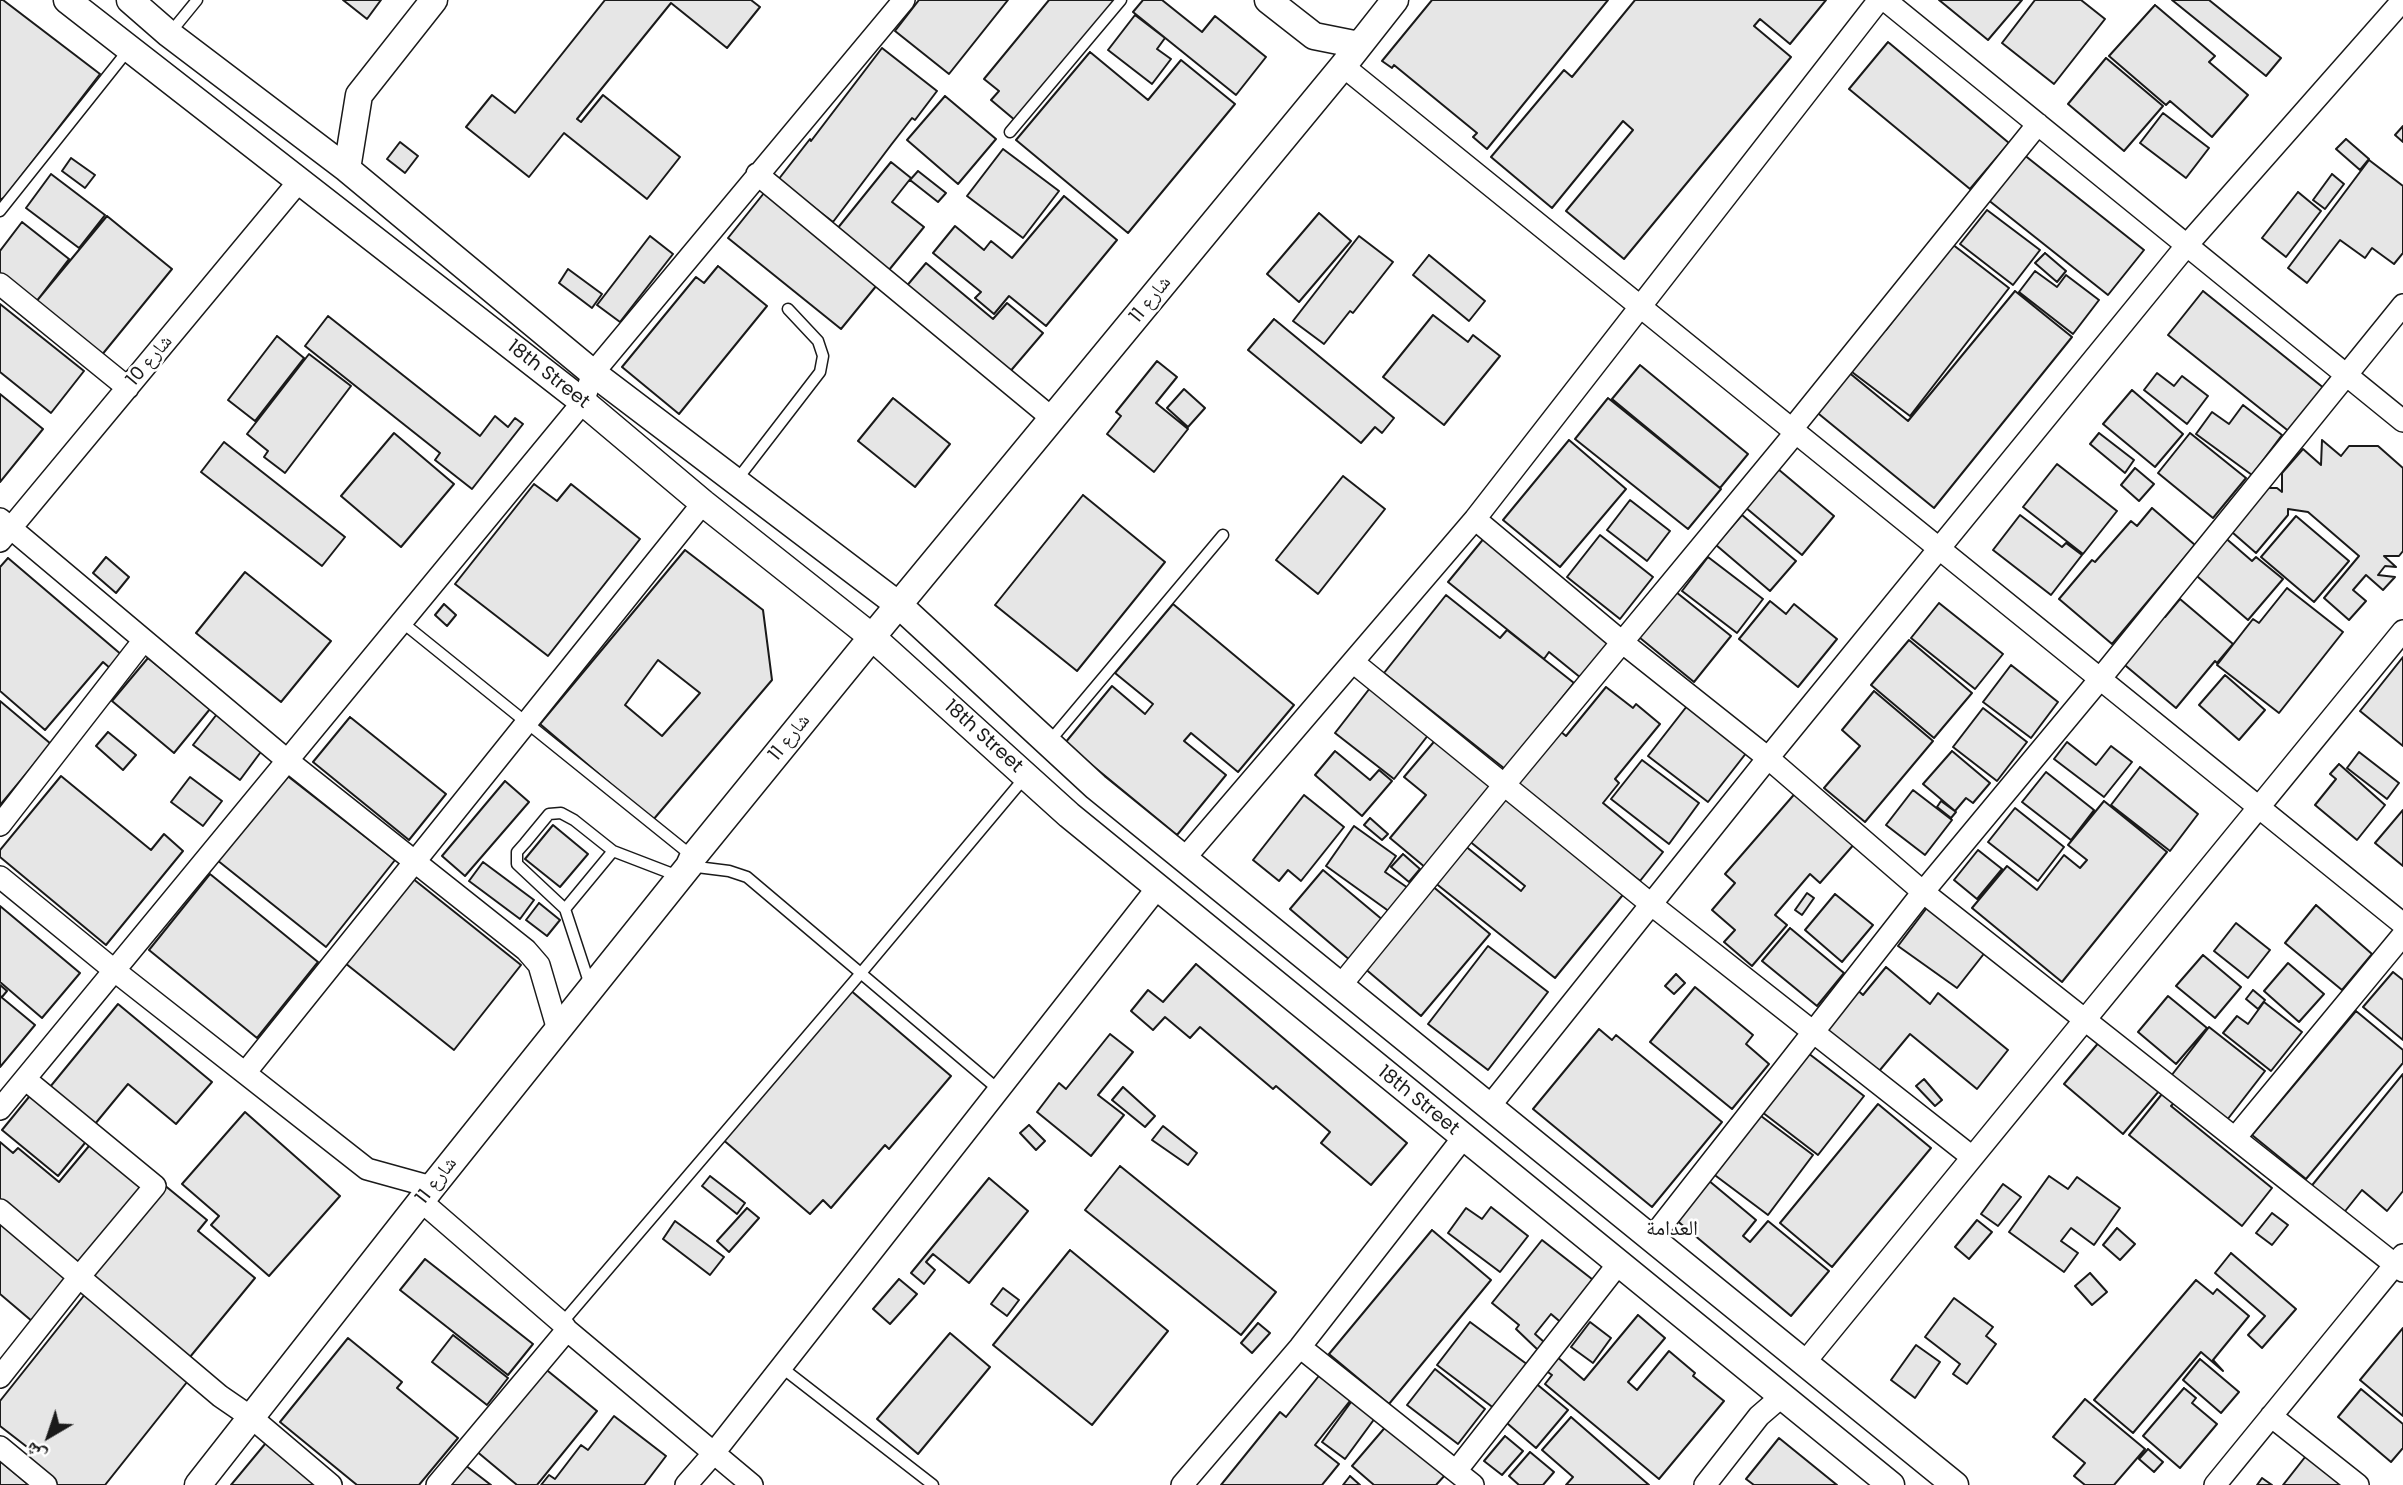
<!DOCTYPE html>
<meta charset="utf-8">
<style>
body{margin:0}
#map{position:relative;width:2403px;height:1485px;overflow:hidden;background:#fff;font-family:Poppins,"Noto Naskh Arabic",sans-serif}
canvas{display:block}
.north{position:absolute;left:14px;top:1401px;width:70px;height:70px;-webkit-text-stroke:5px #fff;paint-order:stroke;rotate:219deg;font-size:19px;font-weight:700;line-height:28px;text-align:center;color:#1a1a1a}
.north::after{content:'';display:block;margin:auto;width:24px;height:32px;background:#1a1a1a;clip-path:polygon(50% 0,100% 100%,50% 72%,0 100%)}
</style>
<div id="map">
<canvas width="2403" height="1485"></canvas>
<div class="north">ش</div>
</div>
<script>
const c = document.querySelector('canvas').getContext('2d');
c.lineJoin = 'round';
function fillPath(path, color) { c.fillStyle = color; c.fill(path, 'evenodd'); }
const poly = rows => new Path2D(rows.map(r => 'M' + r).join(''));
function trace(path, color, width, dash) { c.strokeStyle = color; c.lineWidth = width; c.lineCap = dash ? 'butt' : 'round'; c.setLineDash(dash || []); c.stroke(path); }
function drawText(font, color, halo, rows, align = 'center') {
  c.font = font + ' Poppins,"Noto Naskh Arabic",sans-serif'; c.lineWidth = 5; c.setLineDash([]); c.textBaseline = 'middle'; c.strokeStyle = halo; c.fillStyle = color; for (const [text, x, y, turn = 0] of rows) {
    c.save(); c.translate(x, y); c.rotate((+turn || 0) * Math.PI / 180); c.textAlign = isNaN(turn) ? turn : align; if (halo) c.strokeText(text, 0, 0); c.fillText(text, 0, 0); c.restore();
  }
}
const building = poly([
 [0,0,3,0,100,74,5,197,0,200,0,0],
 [343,0,381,0,367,19,343,0],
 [605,0,751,0,760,7,727,48,671,3,577,119,581,122,603,95,680,157,647,199,564,133,529,177,466,127,492,95,515,113,605,0],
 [919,0,1008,0,949,74,895,31,919,0],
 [1049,0,1115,0,1016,121,991,100,999,91,984,79,1049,0],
 [1143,0,1162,0,1202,32,1215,16,1266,57,1236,95,1133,12,1143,0],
 [1432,0,1608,0,1487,149,1473,137,1477,133,1394,65,1392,68,1382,61,1432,0],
 [1635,0,1826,0,1790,44,1760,19,1754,26,1791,57,1624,259,1566,211,1633,130,1623,121,1552,208,1491,157,1564,70,1572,77,1635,0],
 [1939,0,2022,0,1988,40,1939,0],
 [2035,0,2081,0,2105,19,2054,84,2002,43,2035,0],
 [2172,0,2209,0,2281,58,2266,76,2172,0],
 [2155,5,2215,56,2209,62,2248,95,2212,137,2170,101,2166,105,2109,56,2155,5],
 [1135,15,1165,38,1157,49,1171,59,1152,84,1108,50,1135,15],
 [1888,42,2009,143,1970,189,1849,89,1888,42],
 [882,48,937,91,915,120,912,118,891,145,833,222,778,180,810,139,811,141,882,48],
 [1090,52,1148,100,1181,60,1235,104,1128,233,1016,140,1090,52],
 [2106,58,2163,106,2124,151,2068,104,2106,58],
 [945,96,996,139,958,184,907,140,945,96],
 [2163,113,2209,148,2186,178,2140,143,2163,113],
 [2403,126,2403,142,2395,135,2403,126],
 [2346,139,2369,159,2360,170,2336,149,2346,139],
 [400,142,418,156,405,173,387,159,400,142],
 [1003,149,1059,191,1023,238,967,196,1003,149],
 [2023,154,2144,250,2108,295,1987,199,2023,154],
 [71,158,95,175,85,188,62,171,71,158],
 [2369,160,2403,186,2403,253,2394,264,2372,248,2365,258,2340,240,2307,283,2288,268,2369,160],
 [891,162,911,178,892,202,924,227,889,270,837,229,891,162],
 [918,171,946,193,938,202,910,180,918,171],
 [51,174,105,215,79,248,26,208,51,174],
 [2332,174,2344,184,2325,209,2313,200,2332,174],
 [2298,192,2321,211,2286,257,2262,238,2298,192],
 [764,193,877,285,841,329,728,238,764,193],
 [1064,196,1117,240,1046,326,1009,296,994,314,975,298,981,292,933,253,955,226,984,250,991,241,1012,258,1064,196],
 [1987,210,2040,250,2013,285,1960,244,1987,210],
 [1319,213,1351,241,1299,302,1267,274,1319,213],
 [107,216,172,269,101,356,35,303,107,216],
 [22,222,69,259,36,302,0,274,0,251,22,222],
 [650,236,673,254,620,322,597,305,650,236],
 [1359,236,1393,262,1353,313,1350,311,1324,344,1293,321,1359,236],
 [1952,244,2009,288,1910,416,1848,369,1881,325,1886,330,1952,244],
 [2045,253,2066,271,2057,282,2035,263,2045,253],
 [1429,255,1485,301,1469,321,1413,275,1429,255],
 [926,263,993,319,1007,303,1043,333,1008,374,905,288,926,263],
 [718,266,767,306,679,414,622,367,696,277,704,283,718,266],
 [568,269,602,294,592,308,559,283,568,269],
 [2035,271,2057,287,2066,275,2099,300,2073,334,2019,292,2035,271],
 [2015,291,2072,337,1934,508,1814,410,1847,371,1908,421,2015,291],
 [2203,291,2325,389,2291,433,2168,335,2203,291],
 [0,304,84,371,51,413,0,372,0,304],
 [1433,315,1468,342,1473,335,1500,356,1444,425,1383,377,1433,315],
 [328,316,480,436,495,416,508,427,515,418,523,424,472,489,435,460,440,453,305,346,328,316],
 [1274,319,1394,418,1382,433,1375,427,1361,443,1248,350,1274,319],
 [277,336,304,358,255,421,228,400,277,336],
 [309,354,351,386,285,473,264,457,268,451,247,434,309,354],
 [1157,361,1177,377,1156,403,1188,429,1154,472,1107,434,1121,416,1116,412,1157,361],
 [1640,365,1748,454,1720,488,1612,399,1640,365],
 [2157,373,2174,386,2182,376,2208,396,2187,424,2144,390,2157,373],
 [1184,389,1205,408,1188,427,1167,408,1184,389],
 [2132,390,2183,434,2155,467,2103,424,2132,390],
 [0,394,43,429,0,482,0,394],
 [893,398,950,444,915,487,858,441,893,398],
 [1608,398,1721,489,1688,529,1575,439,1608,398],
 [2243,405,2282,435,2252,475,2196,434,2212,412,2229,424,2243,405],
 [394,433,454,484,401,547,341,496,394,433],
 [2099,433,2134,460,2125,473,2090,444,2099,433],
 [2190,433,2246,478,2213,518,2158,473,2190,433],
 [1569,440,1626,489,1560,567,1503,520,1569,440],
 [2322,440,2341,456,2349,446,2378,446,2403,468,2403,551,2399,556,2384,556,2396,567,2385,566,2378,575,2395,577,2383,590,2366,575,2353,590,2366,601,2349,620,2324,598,2359,556,2308,512,2288,509,2288,515,2256,553,2225,526,2258,488,2277,488,2282,492,2282,473,2303,449,2321,465,2322,440],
 [224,442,345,537,322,566,201,472,224,442],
 [2057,464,2117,511,2083,554,2023,507,2057,464],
 [2135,468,2154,484,2139,501,2121,485,2135,468],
 [1778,469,1834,516,1802,555,1745,507,1778,469],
 [1343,476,1385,509,1318,594,1276,560,1343,476],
 [534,484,557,501,571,484,640,539,548,656,455,584,534,484],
 [1083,495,1165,562,1077,671,995,605,1083,495],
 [1630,500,1670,531,1647,561,1607,530,1630,500],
 [2152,508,2195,545,2112,644,2059,599,2092,560,2095,562,2131,521,2137,526,2152,508],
 [1742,515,1796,561,1770,591,1716,545,1742,515],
 [2020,515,2062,547,2066,543,2082,555,2051,595,1993,550,2020,515],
 [2296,516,2349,561,2314,602,2261,557,2296,516],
 [1600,535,1653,577,1620,619,1567,577,1600,535],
 [2222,535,2252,561,2256,557,2283,579,2248,620,2191,571,2222,535],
 [1485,537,1612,639,1581,678,1549,652,1544,659,1448,582,1485,537],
 [685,550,763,610,772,680,653,820,540,724,685,550],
 [658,660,700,693,662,736,625,705,658,660],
 [106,557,129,577,116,593,93,573,106,557],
 [1708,557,1763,599,1737,633,1682,591,1708,557],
 [8,558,123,656,111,669,103,662,45,730,0,691,0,567,8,558],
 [245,572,331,641,281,702,196,633,245,572],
 [1671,588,1731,636,1694,682,1634,633,1671,588],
 [2287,588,2343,632,2279,713,2217,665,2253,619,2259,623,2287,588],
 [1446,595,1500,638,1507,630,1574,683,1505,769,1384,673,1446,595],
 [2180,599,2233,644,2217,663,2215,661,2176,708,2120,661,2161,613,2165,617,2180,599],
 [1770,601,1786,614,1794,604,1837,639,1798,687,1739,639,1770,601],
 [1939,603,2003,654,1975,689,1911,638,1939,603],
 [444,604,456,615,447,626,435,615,444,604],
 [1173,604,1294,705,1238,772,1191,733,1184,741,1226,775,1177,835,1065,743,1112,686,1145,714,1153,704,1115,673,1173,604],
 [1909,640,1972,693,1934,738,1871,685,1909,640],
 [2403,657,2403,746,2360,711,2403,657],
 [148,658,210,709,174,753,112,701,148,658],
 [2011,665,2058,702,2031,738,1983,702,2011,665],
 [2225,675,2265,710,2239,740,2199,705,2225,675],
 [1606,687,1633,708,1636,704,1660,724,1615,779,1619,783,1603,803,1663,852,1640,881,1518,783,1560,731,1566,736,1606,687],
 [1370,688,1429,734,1394,779,1335,733,1370,688],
 [1874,691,1933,741,1865,822,1824,788,1860,746,1842,730,1874,691],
 [0,701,51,744,0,805,0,701],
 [1687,706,1747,752,1708,802,1648,756,1687,706],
 [1983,708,2027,742,1997,781,1953,747,1983,708],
 [217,714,263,749,240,780,193,745,217,714],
 [350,717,446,794,409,840,313,762,350,717],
 [108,732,136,755,123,770,96,746,108,732],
 [1438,737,1497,787,1426,868,1390,838,1426,795,1404,777,1438,737],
 [2067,742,2096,765,2111,746,2132,762,2104,797,2054,759,2067,742],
 [1335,751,1370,780,1379,770,1392,781,1362,816,1315,775,1335,751],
 [1952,751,1990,783,1973,803,1966,798,1955,811,1923,784,1952,751],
 [2359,752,2399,783,2387,799,2347,768,2359,752],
 [1642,760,1699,803,1669,844,1611,799,1642,760],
 [2339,764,2385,805,2357,840,2315,805,2336,779,2330,774,2339,764],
 [2140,767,2198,814,2170,851,2111,805,2140,767],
 [2046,772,2094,810,2071,840,2022,802,2046,772],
 [285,774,395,860,326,947,217,860,285,774],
 [61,776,151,850,164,834,183,851,106,945,0,857,0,850,61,776],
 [190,777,222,801,203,826,171,802,190,777],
 [505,781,529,802,465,876,442,856,505,781],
 [1798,790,1856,842,1820,883,1810,874,1775,915,1787,925,1752,966,1724,942,1735,930,1712,910,1735,883,1725,874,1798,790],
 [1913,790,1952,820,1925,855,1886,825,1913,790],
 [1505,794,1626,891,1555,978,1434,882,1464,845,1521,891,1525,886,1468,840,1505,794],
 [1304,795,1344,827,1301,881,1288,870,1279,881,1253,860,1304,795],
 [1941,801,1956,812,1951,818,1937,807,1941,801],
 [2104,801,2167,852,2062,982,1972,908,2007,866,2037,890,2064,855,2080,868,2087,860,2068,845,2104,801],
 [2015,808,2064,847,2038,881,1988,842,2015,808],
 [2403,810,2403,866,2375,843,2403,810],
 [1370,818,1388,834,1382,840,1364,825,1370,818],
 [553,825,588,854,560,887,525,859,553,825],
 [1354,826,1396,856,1385,872,1408,888,1390,912,1326,866,1354,826],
 [1978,850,2002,869,1977,899,1954,880,1978,850],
 [1403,854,1420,869,1409,882,1391,867,1403,854],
 [483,862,534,900,520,919,469,881,483,862],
 [1323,870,1384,921,1351,961,1290,909,1323,870],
 [210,874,318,962,257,1038,149,950,210,874],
 [412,878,521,965,454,1050,345,963,412,878],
 [1431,885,1490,934,1421,1016,1363,967,1431,885],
 [1807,893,1814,898,1802,915,1795,910,1807,893],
 [1835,894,1873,925,1842,962,1805,930,1835,894],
 [1932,901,1990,946,1957,988,1898,946,1932,901],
 [539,903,560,920,547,936,526,920,539,903],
 [2316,905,2372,954,2342,990,2285,943,2316,905],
 [0,906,80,973,42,1018,0,982,0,906],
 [2236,923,2270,950,2248,978,2214,951,2236,923],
 [1790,928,1844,973,1817,1006,1762,961,1790,928],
 [1488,946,1548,992,1488,1070,1428,1024,1488,946],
 [2203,955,2241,987,2215,1018,2176,986,2203,955],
 [2288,963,2324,994,2299,1022,2264,991,2288,963],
 [1196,964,1407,1143,1371,1185,1321,1143,1330,1132,1276,1086,1273,1089,1200,1027,1190,1038,1165,1017,1153,1030,1131,1011,1148,990,1163,1002,1196,964],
 [1886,967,1930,1004,1938,993,2008,1050,1977,1089,1910,1034,1875,1076,1818,1029,1853,986,1863,995,1886,967],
 [2393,972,2403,980,2403,1040,2363,1007,2393,972],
 [1676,974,1685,983,1674,994,1665,986,1676,974],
 [0,985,7,991,2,997,0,996,0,985],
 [1695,987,1753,1035,1746,1044,1769,1064,1732,1109,1650,1042,1695,987],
 [849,989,951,1076,889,1149,885,1145,831,1208,823,1200,810,1214,721,1138,849,989],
 [2253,990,2265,1000,2258,1009,2246,999,2253,990],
 [0,996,35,1025,0,1067,0,996],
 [2168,996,2207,1028,2176,1064,2138,1032,2168,996],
 [2264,1002,2302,1032,2271,1071,2223,1033,2237,1016,2248,1024,2264,1002],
 [118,1004,212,1082,176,1124,128,1084,95,1124,50,1087,118,1004],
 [2356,1011,2403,1050,2403,1063,2306,1179,2252,1135,2356,1011],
 [2209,1027,2265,1071,2227,1120,2171,1076,2209,1027],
 [1599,1029,1612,1040,1616,1035,1722,1122,1652,1207,1533,1109,1599,1029],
 [1110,1034,1133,1052,1098,1095,1124,1115,1091,1156,1037,1112,1059,1083,1066,1089,1110,1034],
 [2100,1041,2159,1091,2123,1134,2064,1084,2100,1041],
 [1808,1053,1864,1096,1818,1155,1762,1112,1808,1053],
 [2403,1074,2403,1191,2387,1211,2362,1190,2342,1215,2309,1189,2403,1074],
 [1924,1079,1942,1100,1935,1106,1916,1086,1924,1079],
 [1123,1087,1155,1116,1145,1127,1112,1100,1123,1087],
 [33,1092,89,1138,58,1176,2,1130,33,1092],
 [2162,1094,2174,1103,2171,1106,2272,1188,2242,1226,2129,1135,2162,1094],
 [1878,1104,1931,1148,1832,1267,1780,1223,1878,1104],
 [245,1112,340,1196,269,1276,211,1225,219,1216,182,1184,245,1112],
 [1757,1113,1813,1155,1768,1215,1712,1173,1757,1113],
 [1029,1125,1045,1141,1036,1150,1020,1133,1029,1125],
 [1163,1126,1197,1153,1188,1165,1152,1140,1163,1126],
 [94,1140,146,1189,75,1272,0,1207,0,1142,13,1153,18,1148,59,1182,94,1140],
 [1120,1166,1276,1292,1241,1335,1085,1210,1120,1166],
 [710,1176,745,1203,737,1214,702,1186,710,1176],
 [2049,1176,2068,1189,2077,1177,2120,1208,2094,1245,2071,1228,2061,1241,2078,1253,2064,1272,2009,1232,2049,1176],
 [989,1178,1028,1211,969,1283,933,1254,926,1262,935,1270,924,1284,911,1273,989,1178],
 [1708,1180,1756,1220,1743,1236,1750,1242,1768,1221,1829,1271,1791,1316,1675,1219,1708,1180],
 [163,1184,207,1220,198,1231,255,1278,190,1357,91,1276,163,1184],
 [2003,1184,2021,1197,1998,1226,1981,1214,2003,1184],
 [1491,1207,1528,1236,1500,1272,1448,1233,1466,1208,1482,1219,1491,1207],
 [747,1208,759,1218,729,1252,717,1241,747,1208],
 [2272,1213,2288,1225,2272,1245,2256,1233,2272,1213],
 [0,1216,71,1275,33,1322,0,1294,0,1216],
 [1977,1220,1992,1232,1969,1259,1955,1247,1977,1220],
 [675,1221,724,1257,710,1275,663,1239,675,1221],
 [2117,1228,2135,1244,2120,1260,2103,1245,2117,1228],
 [1432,1230,1491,1280,1389,1404,1329,1354,1432,1230],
 [1542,1240,1597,1283,1564,1325,1551,1314,1535,1334,1544,1342,1538,1350,1516,1329,1519,1325,1492,1303,1542,1240],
 [1070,1250,1168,1331,1092,1425,993,1345,1070,1250],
 [2231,1253,2296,1309,2262,1348,2248,1335,2265,1316,2215,1273,2231,1253],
 [425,1259,533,1344,508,1375,400,1290,425,1259],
 [2090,1273,2107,1292,2092,1305,2075,1286,2090,1273],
 [899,1279,917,1294,890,1324,873,1309,899,1279],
 [2196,1280,2213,1294,2217,1289,2249,1316,2213,1360,2223,1371,2201,1352,2133,1433,2094,1400,2196,1280],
 [1003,1288,1019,1300,1007,1316,991,1304,1003,1288],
 [86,1293,191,1377,105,1485,53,1485,22,1461,31,1450,0,1426,0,1401,86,1293],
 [1954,1298,1993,1327,1986,1336,1996,1344,1967,1384,1953,1374,1960,1364,1925,1337,1954,1298],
 [1638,1315,1665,1338,1628,1382,1637,1390,1669,1351,1695,1373,1693,1376,1724,1401,1659,1479,1545,1384,1552,1375,1545,1370,1556,1356,1584,1380,1638,1315],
 [1470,1322,1528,1365,1495,1409,1437,1365,1470,1322],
 [1590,1322,1611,1338,1593,1363,1571,1347,1590,1322],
 [1258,1323,1270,1333,1252,1353,1241,1343,1258,1323],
 [2403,1328,2403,1416,2360,1380,2403,1328],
 [950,1333,990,1367,918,1454,877,1419,950,1333],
 [453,1335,508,1378,487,1405,432,1362,453,1335],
 [348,1338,402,1382,397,1388,458,1438,419,1485,357,1485,280,1422,348,1338],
 [1916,1345,1940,1362,1915,1398,1891,1380,1916,1345],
 [2200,1359,2239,1392,2221,1413,2183,1380,2200,1359],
 [543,1367,597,1411,537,1485,517,1485,475,1450,543,1367],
 [1435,1369,1485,1409,1458,1444,1407,1405,1435,1369],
 [1322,1372,1353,1397,1315,1445,1339,1464,1322,1485,1221,1485,1280,1412,1286,1417,1322,1372],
 [1533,1381,1568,1410,1536,1448,1501,1418,1533,1381],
 [2184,1388,2196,1398,2192,1403,2217,1424,2180,1468,2143,1436,2184,1388],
 [2361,1389,2403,1424,2403,1448,2391,1462,2338,1417,2361,1389],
 [1354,1398,1378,1414,1345,1459,1322,1442,1354,1398],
 [2085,1399,2145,1449,2114,1485,2085,1485,2074,1476,2085,1463,2053,1437,2085,1399],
 [614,1416,666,1456,644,1485,541,1485,549,1475,555,1479,581,1445,588,1450,614,1416],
 [1571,1417,1649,1485,1566,1485,1573,1477,1542,1450,1571,1417],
 [1388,1424,1446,1474,1436,1485,1374,1485,1352,1466,1388,1424],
 [1505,1436,1523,1451,1502,1475,1484,1461,1505,1436],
 [270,1438,326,1485,231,1485,270,1438],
 [1779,1438,1837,1485,1754,1485,1746,1479,1779,1438],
 [2148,1449,2163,1462,2154,1472,2139,1459,2148,1449],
 [1530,1452,1554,1472,1543,1485,1519,1485,1509,1476,1530,1452],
 [2309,1452,2351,1485,2283,1485,2309,1452],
 [0,1461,29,1485,0,1485,0,1461],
 [465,1465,491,1485,449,1485,465,1465],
 [1350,1476,1360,1485,1343,1485,1350,1476],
 [2262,1478,2272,1485,2257,1485,2262,1478]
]);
fillPath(building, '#e6e6e6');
trace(building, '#1a1a1a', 2);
const service = poly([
 [170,33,197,0],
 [1010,132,1121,0],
 [0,211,129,49],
 [736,481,820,372,823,356,818,341,788,309],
 [403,623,692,856],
 [1049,742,1223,535],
 [689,866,729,871,747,877,999,1090],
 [565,909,517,864,517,852,525,843,549,814,561,813,574,820,613,851],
 [590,985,565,909,613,851,678,876],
 [562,1323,861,973,1026,776],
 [781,1367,933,1485]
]);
const minor = poly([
 [1885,0,2403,421],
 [1343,66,2403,924],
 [757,174,1053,419],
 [0,284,128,388],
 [1792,429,2038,124],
 [0,519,288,761,526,950,539,965,558,1030],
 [1475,519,1622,642,1768,758,1923,892,2403,1271],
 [0,541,300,180],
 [1353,662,1652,905,1972,1157],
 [0,825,144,640],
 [1184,859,1475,519,1879,0],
 [0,877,115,971,367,1169,432,1187],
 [1341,985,1504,785,1796,432],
 [245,1073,703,503],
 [1489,1107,1768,758,2187,245,2403,0],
 [0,1109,583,402,593,373,904,0],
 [2235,1138,2403,935],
 [421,1201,562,1323,567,1330,752,1485],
 [0,1210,220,1396,252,1418,331,1485],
 [1651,1239,1923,892,2100,679,2403,305],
 [1300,1347,1473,1485],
 [1805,1362,2403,631],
 [0,1377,79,1277,155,1186,25,1079],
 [2271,1416,2358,1485],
 [0,1447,46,1485],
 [1456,1471,1619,1263],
 [437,1485,567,1330],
 [686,1485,713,1454,1158,887],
 [1182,1485,1300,1347,1463,1138],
 [1705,1485,1759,1416,1781,1397],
 [2215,1485,2403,1255]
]);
const tertiary = poly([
 [67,0,583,402,703,503,872,637,1069,815,1891,1485],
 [130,0,169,34,347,169,593,373,900,606,1096,787,1955,1485],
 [1268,0,1314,36,1359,45],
 [347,169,359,95,434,0],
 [198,1485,432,1187,689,866,693,857,872,637,1343,66,1395,0]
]);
trace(service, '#1a1a1a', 13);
trace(minor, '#1a1a1a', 24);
trace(tertiary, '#1a1a1a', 29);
trace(service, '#fff', 10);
trace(minor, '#fff', 21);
trace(tertiary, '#fff', 26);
drawText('19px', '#1a1a1a', '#fff', [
 ["شارع 11",1151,300,-51],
 ["شارع 10",150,361,-50],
 ["18th Street",548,375,38],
 ["18th Street",983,737,42],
 ["شارع 11",790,738,-51],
 ["18th Street",1418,1101,39],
 ["شارع 11",437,1181,-52]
]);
drawText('21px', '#1a1a1a', '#fff', [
 ["العدامة",1672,1230]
]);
</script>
